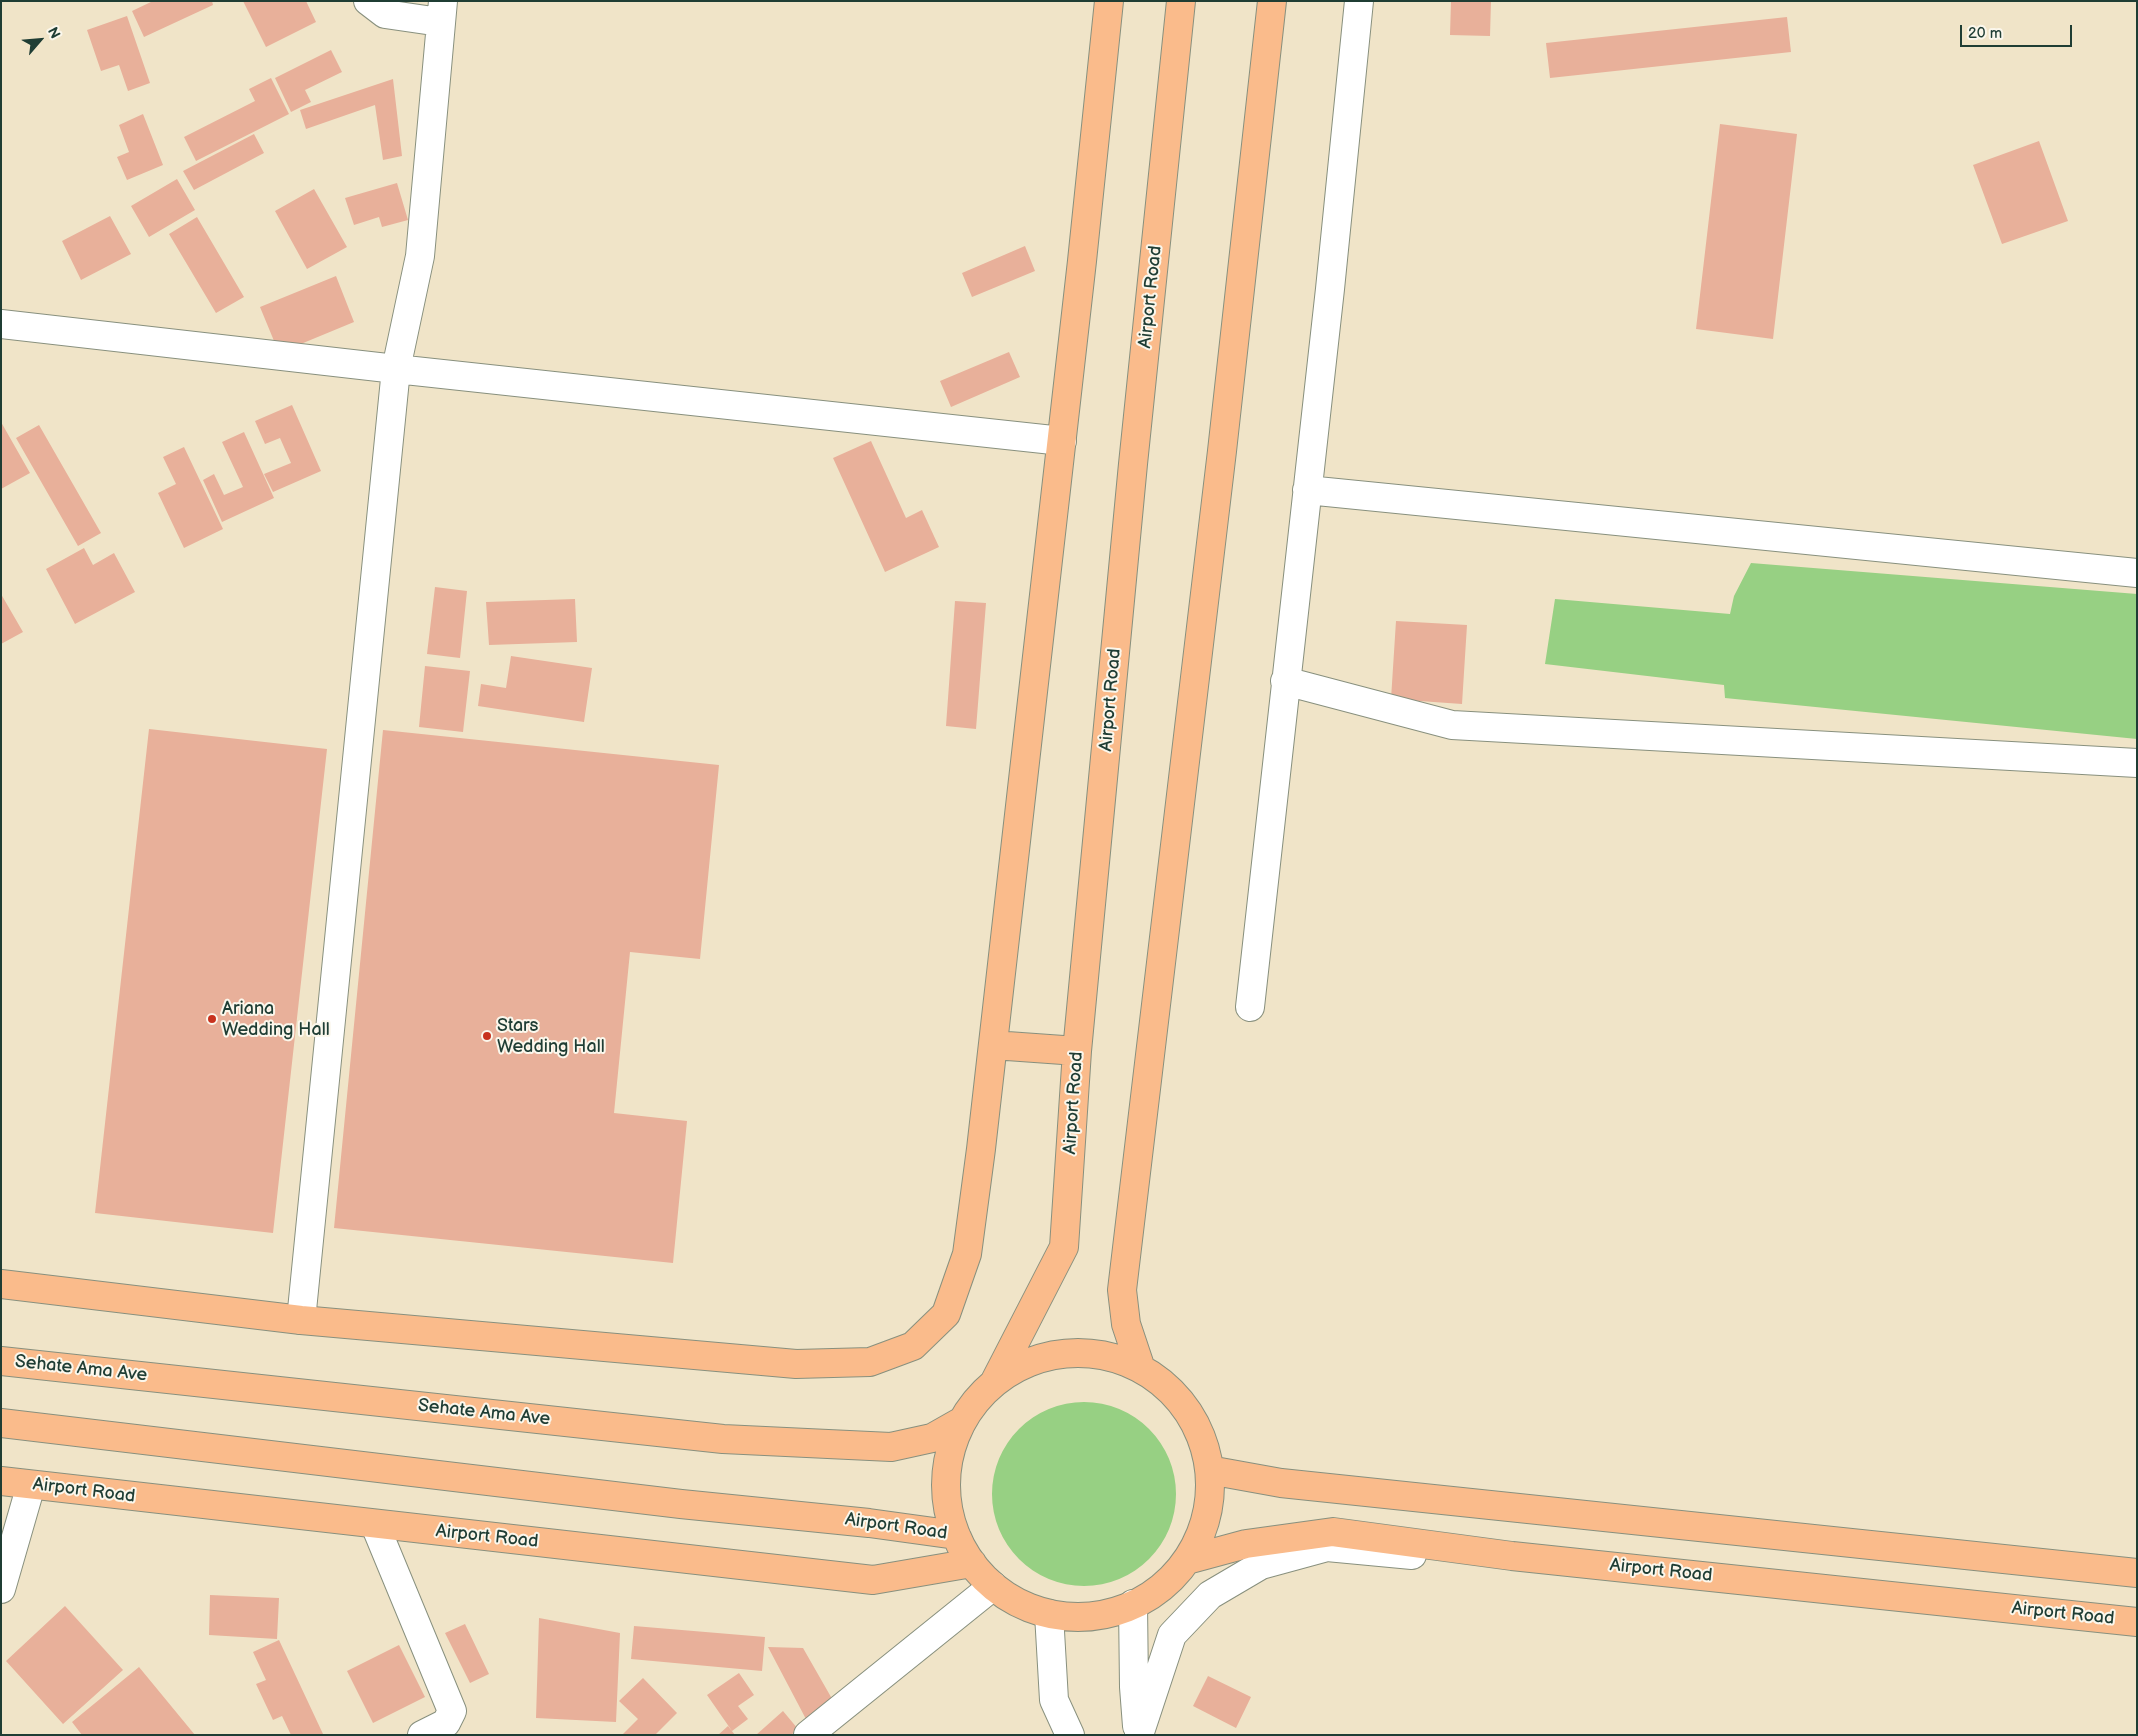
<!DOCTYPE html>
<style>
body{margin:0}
#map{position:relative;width:2138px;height:1736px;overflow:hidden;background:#f0e4c8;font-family:"Balsamiq Sans",sans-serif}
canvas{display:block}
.frame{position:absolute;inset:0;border:2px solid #1f3d34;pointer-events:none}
.north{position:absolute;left:15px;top:15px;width:50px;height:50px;-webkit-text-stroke:4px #fbf7ec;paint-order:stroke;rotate:63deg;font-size:14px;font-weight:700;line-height:20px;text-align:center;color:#1f3d34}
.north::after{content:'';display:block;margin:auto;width:18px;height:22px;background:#1f3d34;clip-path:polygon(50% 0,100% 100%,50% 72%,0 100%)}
.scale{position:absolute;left:1960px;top:25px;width:112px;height:22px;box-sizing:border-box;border:2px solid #1f3d34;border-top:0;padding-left:6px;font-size:15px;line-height:18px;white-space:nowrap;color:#1f3d34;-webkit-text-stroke:4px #fbf7ec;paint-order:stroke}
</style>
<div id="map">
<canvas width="2138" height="1736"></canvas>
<div class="frame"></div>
<div class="north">N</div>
<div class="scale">20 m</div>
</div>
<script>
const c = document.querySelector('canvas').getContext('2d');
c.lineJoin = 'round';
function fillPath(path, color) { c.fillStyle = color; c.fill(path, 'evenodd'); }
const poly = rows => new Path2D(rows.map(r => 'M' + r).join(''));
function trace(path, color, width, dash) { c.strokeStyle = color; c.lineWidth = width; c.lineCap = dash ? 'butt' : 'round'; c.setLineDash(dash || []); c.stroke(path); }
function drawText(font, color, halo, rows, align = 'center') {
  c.font = font + ' "Balsamiq Sans",sans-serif'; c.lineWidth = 4; c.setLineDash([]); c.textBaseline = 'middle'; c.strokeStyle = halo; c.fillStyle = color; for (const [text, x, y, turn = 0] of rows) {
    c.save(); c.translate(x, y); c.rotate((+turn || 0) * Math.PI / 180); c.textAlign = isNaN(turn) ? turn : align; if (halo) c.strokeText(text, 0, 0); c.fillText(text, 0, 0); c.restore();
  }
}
fillPath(poly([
 [1751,563,2137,594,2137,739,1725,698,1724,685,1545,664,1555,599,1730,614,1734,596],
 '992 1494a92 92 0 1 1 184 0a92 92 0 1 1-184 0Z'
]), '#97d083');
fillPath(poly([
 [153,1,212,1,213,5,144,37,132,11],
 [243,1,306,1,316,22,266,47],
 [1451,1,1491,1,1490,36,1450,35],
 [127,16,150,83,128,91,119,65,101,71,87,30],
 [1787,17,1791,52,1550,78,1546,43],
 [331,50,342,72,305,90,311,102,291,112,275,78],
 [271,78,289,114,196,161,184,137,255,101,249,89],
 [393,79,402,156,383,160,375,105,306,129,300,110],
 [143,114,163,165,127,180,117,157,129,152,119,125],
 [1720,124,1797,134,1773,339,1696,329],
 [254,134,264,153,194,190,183,171],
 [2039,141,2068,221,2002,244,1973,165],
 [177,179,195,210,149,237,131,206],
 [397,183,408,220,382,227,379,217,354,225,345,198],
 [314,189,347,247,307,269,275,211],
 [110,216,131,254,81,280,62,241],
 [197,217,244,297,216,313,169,234],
 [1025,246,1035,271,972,297,962,273],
 [336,276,354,322,279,353,260,307],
 [1009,352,1020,377,951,407,940,381],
 [292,405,321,471,273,492,264,474,291,463,280,438,265,444,255,421],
 [1,422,30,473,1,489],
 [39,425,101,533,78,546,16,438],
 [244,432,274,498,222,522,203,480,214,474,224,495,243,487,222,442],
 [871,441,906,518,922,510,939,547,885,572,833,458],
 [184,447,223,529,184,548,158,493,176,484,163,457],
 [84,548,93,565,114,553,135,592,75,624,46,569],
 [435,587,467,591,460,658,427,654],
 [1,594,23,632,1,644],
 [575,599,577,642,489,645,486,602],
 [955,601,986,603,976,729,946,726],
 [1396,621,1467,625,1462,704,1391,699],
 [511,656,592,668,584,722,478,706,481,684,506,688],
 [425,666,470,671,463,732,419,727],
 [149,729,327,749,273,1233,95,1213],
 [383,730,719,765,700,959,630,952,614,1113,687,1121,673,1263,334,1228],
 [210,1595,279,1598,277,1639,209,1635],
 [65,1606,123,1670,63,1724,6,1661],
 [539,1618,620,1633,616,1722,536,1718],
 [465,1624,489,1674,470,1683,445,1633],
 [634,1626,765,1637,762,1671,631,1659],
 [279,1640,323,1734,321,1735,291,1735,282,1716,273,1720,256,1684,266,1680,253,1652],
 [399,1645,425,1697,373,1723,347,1671],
 [768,1647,803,1648,835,1704,807,1721],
 [139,1667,195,1735,82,1735,72,1722],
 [739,1673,754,1695,738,1706,748,1719,732,1731,707,1695],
 [1208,1676,1251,1697,1236,1728,1193,1706],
 [643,1678,677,1713,655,1735,622,1735,638,1719,619,1701],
 [783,1711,798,1729,791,1735,756,1735],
 [728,1726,735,1735,718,1735]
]), '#e8b09a');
const minor = poly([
 [368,1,385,14,440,22],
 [1,324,396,369,1062,441],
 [1307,490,2137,573],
 [1285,681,1452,725,2137,763],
 [1250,1007,1330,289,1359,1],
 [301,1320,396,369,420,256,443,1],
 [375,1525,452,1711,446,1723,422,1735],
 [1,1589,31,1485],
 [1133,1604,1134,1687,1137,1726],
 [1049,1614,1054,1700,1070,1735],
 [808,1735,993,1586],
 [1139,1735,1172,1635,1210,1595,1261,1565,1327,1547,1412,1555]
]);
const major = poly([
 [993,1045,1077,1051],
 [1,1284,301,1320,796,1364,870,1362,913,1346,946,1314,967,1254,981,1149,1082,261,1109,1],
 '946 1485a132 132 0 1 1 264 0a132 132 0 1 1-264 0Z',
 [1,1361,723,1439,891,1447,932,1438,962,1421],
 [1141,1369,1126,1324,1122,1290,1222,451,1272,1],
 [994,1383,1064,1247,1077,1051,1133,464,1181,1],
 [1,1423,681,1504,869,1523,956,1535],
 [1209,1470,1281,1483,2137,1573],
 [1,1481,873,1580,972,1563],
 [1187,1560,1246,1544,1333,1532,1512,1556,2137,1622]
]);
trace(minor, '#88907e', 30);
trace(major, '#88907e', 30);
trace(minor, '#fff', 28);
trace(major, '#fabb8b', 28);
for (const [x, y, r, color] of [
 [212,1019,5,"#c8321e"],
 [487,1036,5,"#c8321e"]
]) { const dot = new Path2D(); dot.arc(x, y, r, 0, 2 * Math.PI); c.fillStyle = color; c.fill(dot); trace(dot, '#fbf7ec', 2); }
drawText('18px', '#1f3d34', '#fbf7ec', [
 ["Airport Road",1151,297,-84],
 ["Airport Road",1111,700,-85],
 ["Airport Road",1074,1103,-86],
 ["Sehate Ama Ave",81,1369,6],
 ["Sehate Ama Ave",484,1413,6],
 ["Airport Road",84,1491,7],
 ["Airport Road",896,1527,8],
 ["Airport Road",487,1537,6],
 ["Airport Road",1661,1571,6],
 ["Airport Road",2063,1614,6]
]);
drawText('18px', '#1f3d34', '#fbf7ec', [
 ["Ariana",222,1009],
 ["Wedding Hall",222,1030],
 ["Stars",497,1026],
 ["Wedding Hall",497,1047]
], 'left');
</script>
